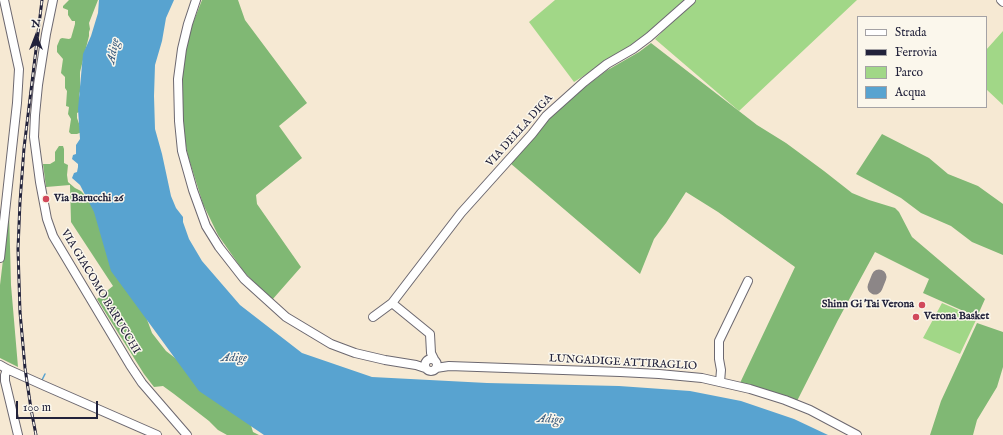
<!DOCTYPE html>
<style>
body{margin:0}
#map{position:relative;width:1003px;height:435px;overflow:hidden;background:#f6e9d3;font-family:"IM FELL English",serif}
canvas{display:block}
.legend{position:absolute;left:857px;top:16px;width:130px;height:92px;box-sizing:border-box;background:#fbf7ec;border:1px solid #a4a2a5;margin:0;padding:5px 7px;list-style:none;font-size:12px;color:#22223b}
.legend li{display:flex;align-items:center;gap:8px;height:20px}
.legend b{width:20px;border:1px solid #a4a2a5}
.north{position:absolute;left:16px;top:16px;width:40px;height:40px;-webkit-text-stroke:3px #fbf7ec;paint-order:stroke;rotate:0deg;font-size:11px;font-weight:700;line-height:16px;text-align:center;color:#22223b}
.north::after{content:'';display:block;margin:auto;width:14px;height:18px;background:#22223b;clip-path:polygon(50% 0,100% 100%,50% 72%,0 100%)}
.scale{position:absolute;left:16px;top:401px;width:82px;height:18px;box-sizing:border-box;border:2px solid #22223b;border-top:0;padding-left:5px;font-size:12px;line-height:14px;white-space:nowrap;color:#22223b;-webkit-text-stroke:3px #fbf7ec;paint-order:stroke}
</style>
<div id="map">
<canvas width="1003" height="435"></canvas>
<ul class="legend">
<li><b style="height:5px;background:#fff"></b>Strada</li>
<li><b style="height:5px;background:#22223b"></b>Ferrovia</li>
<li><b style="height:11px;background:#a1d787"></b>Parco</li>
<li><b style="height:11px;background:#58a3d0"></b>Acqua</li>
</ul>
<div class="north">N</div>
<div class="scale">100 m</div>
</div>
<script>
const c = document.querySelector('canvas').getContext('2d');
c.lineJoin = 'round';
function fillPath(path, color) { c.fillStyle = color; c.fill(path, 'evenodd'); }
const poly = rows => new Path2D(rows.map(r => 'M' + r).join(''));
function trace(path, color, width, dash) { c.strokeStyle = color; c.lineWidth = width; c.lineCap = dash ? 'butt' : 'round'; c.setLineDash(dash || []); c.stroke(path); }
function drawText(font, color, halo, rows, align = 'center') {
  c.font = font + ' "IM FELL English",serif'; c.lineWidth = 3; c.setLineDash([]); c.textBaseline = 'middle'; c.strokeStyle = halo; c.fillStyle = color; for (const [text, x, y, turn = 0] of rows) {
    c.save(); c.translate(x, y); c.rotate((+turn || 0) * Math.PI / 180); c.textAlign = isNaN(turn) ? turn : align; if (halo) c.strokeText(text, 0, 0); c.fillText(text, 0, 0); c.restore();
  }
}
fillPath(poly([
 [555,0,685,0,649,35,574,82,529,22],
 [695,0,857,0,739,111,655,39],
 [1003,31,1003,105,986,89,986,50],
 [942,303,977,318,960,354,923,338]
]), '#a1d787');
fillPath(poly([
 [69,0,98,0,89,23,90,29,89,32,89,36,80,72,80,85,81,88,79,95,80,109,79,112,77,113,77,118,82,132,77,134,71,134,69,132,71,119,68,114,69,107,66,106,67,91,65,88,65,77,61,73,63,59,57,52,57,46,60,39,62,38,69,39,71,38,75,24,75,21,72,21,68,15,68,10,63,8,63,6],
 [202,0,238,0,245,20,307,103,279,126,302,158,256,195,257,204,301,267,272,300,244,272,218,235,203,204,188,156,183,131,182,78,184,61,189,33],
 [651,43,757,125,786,143,824,171,852,193,869,200,895,208,899,212,912,237,985,299,977,317,923,293,929,279,875,252,838,320,797,401,771,392,740,383,795,267,718,212,686,192,666,223,654,239,640,274,510,163,548,118,576,94,606,71,639,52],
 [882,134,929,158,948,174,978,186,1003,204,1003,255,972,242,951,226,921,213,901,198,856,174],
 [59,146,63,146,64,149,64,163,68,165,67,175,68,182,75,188,81,191,94,205,142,306,152,333,166,351,179,361,250,422,253,432,259,435,227,435,218,430,209,421,174,394,163,386,154,387,144,374,97,299,113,286,71,222,70,185,46,187,43,164,50,164,55,161,55,152],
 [9,209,11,285,18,367,0,358,0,285],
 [977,323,1003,332,1003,367,997,387,977,420,973,435,930,435,941,401]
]), '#80b874');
fillPath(poly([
 [99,0,174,0,166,18,162,41,155,65,154,96,155,129,162,154,171,196,176,208,183,217,183,222,189,239,202,261,240,305,302,353,372,377,487,383,619,386,690,391,741,401,794,419,828,435,264,435,199,391,111,271,94,212,80,185,72,178,74,173,77,172,78,167,78,164,72,159,73,155,76,154,76,145,80,139,78,109,83,54,91,36,98,13]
]), '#58a3d0');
trace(poly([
 [41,382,45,374]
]), '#58a3d0', 1.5);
trace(poly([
 [875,287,879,277]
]), '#8c8687', 15);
const minor = poly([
 [53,0,46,34,38,85,35,115,34,137,40,182,47,219,53,236,130,365,142,383,187,435],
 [196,0,188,24,182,49,178,79,179,121,182,151,193,190,206,226,219,247,244,279,286,317,331,344,355,353,385,360,416,365,425,368],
 [1001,0,1003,2],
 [0,258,17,103,19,69,4,0],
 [373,317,392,303],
 '425 365a6 6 0 1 1 12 0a6 6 0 1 1-12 0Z',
 [434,359,431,353,430,334,392,303,461,213,532,134,546,116,584,82,607,64,633,49,649,37,691,0],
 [0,365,7,369,45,386,157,435],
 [436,368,449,366,620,372,659,374,702,378,750,389,785,400,810,410,857,435],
 [7,369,5,375,5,381,18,435],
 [720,382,721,370,719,359,719,341,748,281]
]);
trace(minor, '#6c6870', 10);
trace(minor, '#fff', 8);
const rail = poly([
 [36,435,31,409,25,368,20,312,18,249,20,202,24,148,42,0]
]);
trace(rail, '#22223b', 3);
trace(rail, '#fbf7ec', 1.5, [4.5]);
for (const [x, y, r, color] of [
 [46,199,4,"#d1495b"],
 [922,305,4,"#d1495b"],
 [916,317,4,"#d1495b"]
]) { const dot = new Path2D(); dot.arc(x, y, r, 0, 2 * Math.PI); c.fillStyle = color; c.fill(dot); trace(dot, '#fbf7ec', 1.5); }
drawText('11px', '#22223b', '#fbf7ec', [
 ["VIA DELLA DIGA",520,131,-48],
 ["VIA GIACOMO BARUCCHI",100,292,59],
 ["LUNGADIGE ATTIRAGLIO",623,363,3]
]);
drawText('bold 11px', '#22223b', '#fbf7ec', [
 ["Via Barucchi 26",54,199],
 ["Shinn Gi Tai Verona",914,305,"right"],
 ["Verona Basket",924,317]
], 'left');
drawText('italic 12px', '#3a5c7e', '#fbf7ec', [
 ["Adige",114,51,-79],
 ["Adige",234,359],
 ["Adige",550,420,2]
]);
</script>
